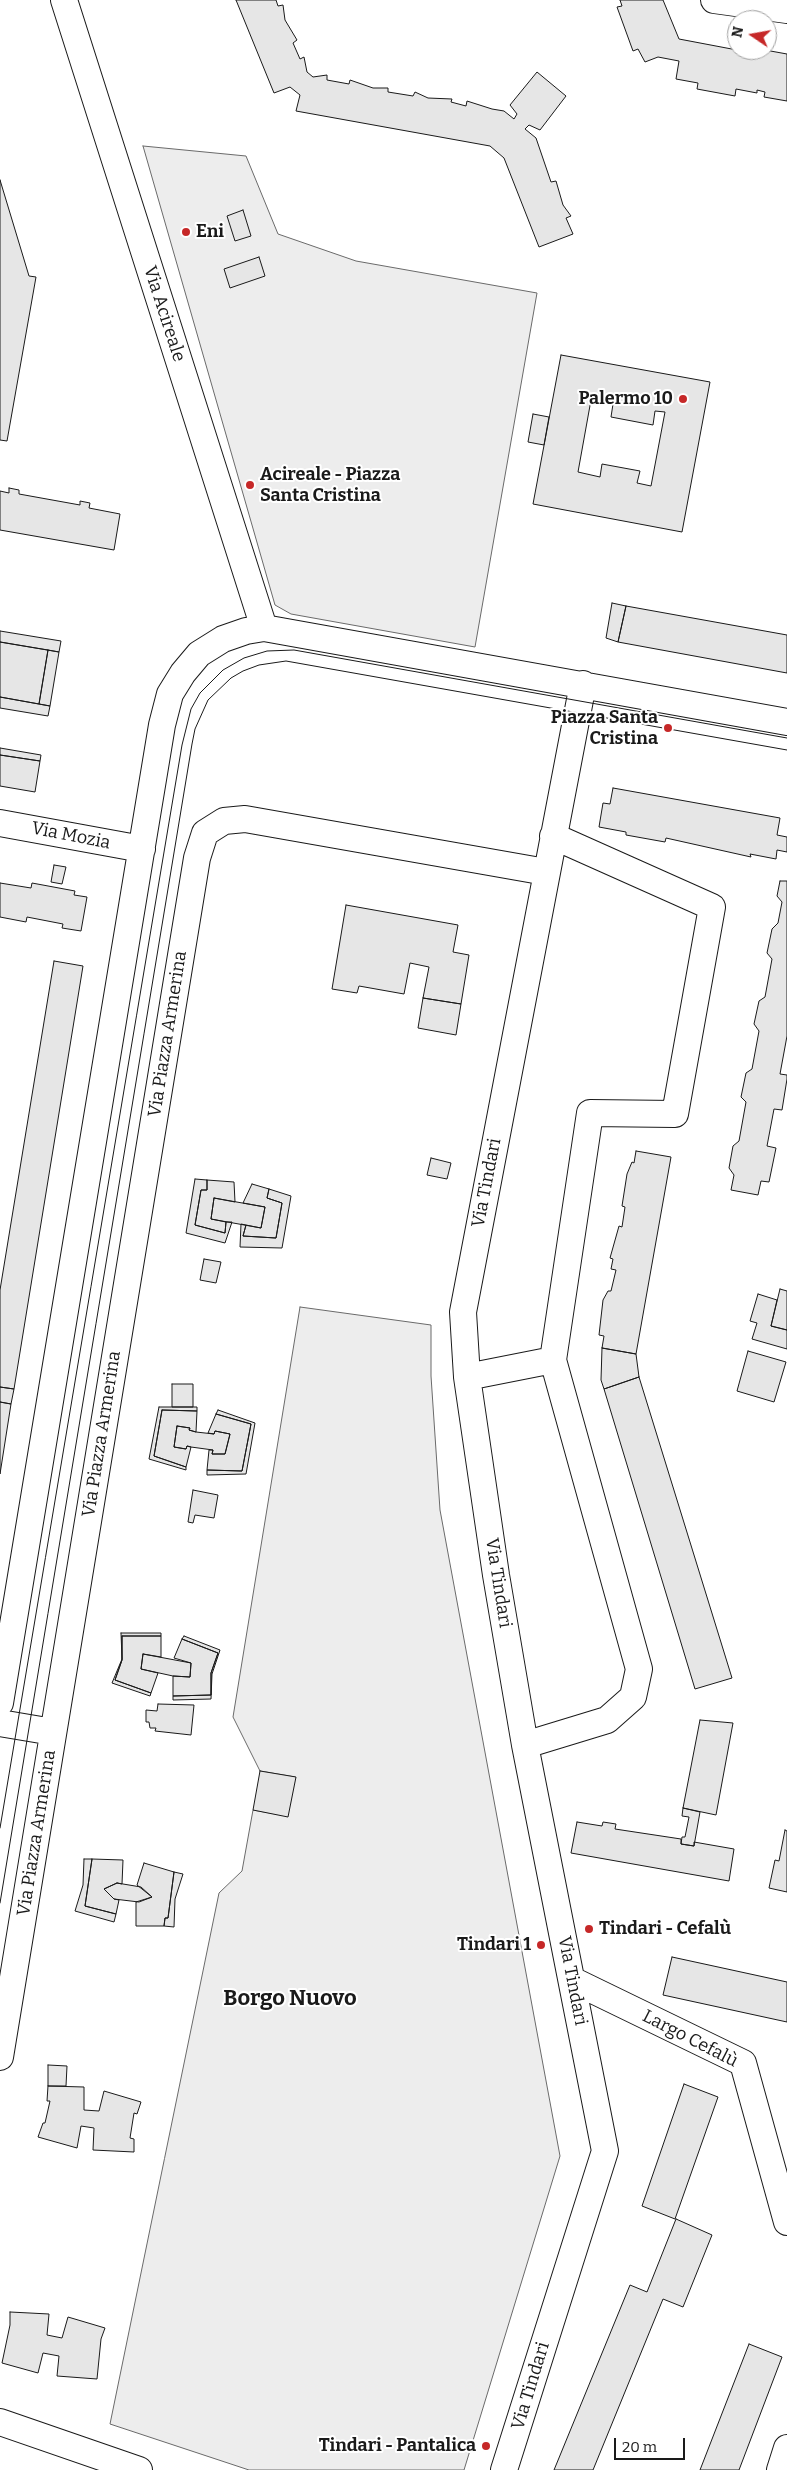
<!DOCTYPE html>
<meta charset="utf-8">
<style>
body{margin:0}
#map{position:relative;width:787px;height:2470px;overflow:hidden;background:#fff;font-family:Bitter,serif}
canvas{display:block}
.north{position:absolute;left:727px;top:10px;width:50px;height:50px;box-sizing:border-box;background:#fff;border:1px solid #a3a3a3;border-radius:50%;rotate:282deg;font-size:14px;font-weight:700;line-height:20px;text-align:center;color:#1a1a1a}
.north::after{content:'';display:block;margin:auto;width:18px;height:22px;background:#c62828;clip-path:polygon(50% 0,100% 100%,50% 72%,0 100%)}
.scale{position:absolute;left:614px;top:2438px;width:71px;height:22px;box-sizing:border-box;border:2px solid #1a1a1a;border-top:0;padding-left:6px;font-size:15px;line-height:18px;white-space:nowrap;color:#1a1a1a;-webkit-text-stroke:4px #fff;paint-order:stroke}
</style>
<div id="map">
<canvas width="787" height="2470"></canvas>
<div class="north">N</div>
<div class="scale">20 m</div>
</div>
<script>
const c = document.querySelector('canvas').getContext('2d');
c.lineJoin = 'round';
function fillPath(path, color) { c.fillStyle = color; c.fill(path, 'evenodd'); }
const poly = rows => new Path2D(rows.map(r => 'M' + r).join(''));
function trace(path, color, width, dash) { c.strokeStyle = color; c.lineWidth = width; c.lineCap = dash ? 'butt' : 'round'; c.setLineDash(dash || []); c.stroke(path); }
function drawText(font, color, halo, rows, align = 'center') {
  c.font = font + ' Bitter,serif'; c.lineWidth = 4; c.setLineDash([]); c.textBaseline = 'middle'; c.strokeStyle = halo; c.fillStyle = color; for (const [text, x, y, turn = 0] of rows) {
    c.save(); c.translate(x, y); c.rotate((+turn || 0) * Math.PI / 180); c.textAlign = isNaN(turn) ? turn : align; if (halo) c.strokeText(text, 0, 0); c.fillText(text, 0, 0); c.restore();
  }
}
const built = poly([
 [143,146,246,156,278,234,356,261,537,293,475,647,291,614,275,605,143,146],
 [300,1307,431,1325,431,1376,440,1510,560,2156,464,2470,249,2470,110,2424,219,1893,242,1871,253,1810,287,1816,295,1777,260,1771,233,1717,300,1307]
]);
fillPath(built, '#ededed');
trace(built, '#6a6a6a', 1);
const building = poly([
 [236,0,276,0,278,6,283,5,285,20,297,40,293,43,300,59,304,57,307,72,313,77,327,75,327,80,349,84,350,80,373,88,388,88,388,92,413,96,415,92,428,98,452,99,451,102,466,106,467,101,492,109,504,111,514,119,517,114,510,105,537,72,566,96,540,130,529,125,525,129,536,138,551,182,556,181,563,205,571,216,566,218,573,234,539,247,504,158,490,146,296,111,300,95,290,87,274,93,236,0],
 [620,0,663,0,679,39,737,50,765,50,787,54,787,101,764,97,765,92,757,90,757,93,736,89,735,96,697,89,698,83,676,79,679,61,658,57,645,62,638,49,633,51,617,7,622,6,620,0],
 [0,180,29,276,36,277,7,441,0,440,0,180],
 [243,210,251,236,235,241,227,216,243,210],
 [259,257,265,276,230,288,224,269,259,257],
 [561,355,710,382,682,532,533,504,561,355],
 [591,400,613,404,611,417,653,425,655,411,665,412,651,486,637,483,640,471,602,464,600,477,578,472,591,400],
 [533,414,549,417,544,445,528,442,533,414],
 [9,488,19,490,19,494,80,505,80,501,90,503,89,508,120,514,114,550,0,530,0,491,9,493,9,488],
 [612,603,626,606,618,642,606,638,612,603],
 [626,606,787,635,787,673,618,642,626,606],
 [0,631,61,641,59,652,0,642,0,631],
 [0,642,48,650,39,704,0,697,0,642],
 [48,650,59,652,50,706,39,704,48,650],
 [0,697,50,706,48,716,0,708,0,697],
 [0,748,41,755,40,761,0,755,0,748],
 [0,755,40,761,35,792,0,786,0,755],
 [613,788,780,818,777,835,787,837,787,852,777,850,776,859,750,854,751,857,666,838,665,842,626,835,626,832,599,827,603,803,610,804,613,788],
 [54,865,66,867,62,884,51,882,54,865],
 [780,881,787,881,787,1036,780,1074,787,1075,787,1079,782,1110,774,1109,767,1146,776,1148,769,1182,761,1181,758,1195,731,1190,734,1175,729,1168,733,1146,739,1141,746,1102,741,1097,746,1073,752,1069,759,1031,754,1024,759,1001,765,997,772,959,767,953,772,929,778,923,782,902,777,896,780,881],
 [0,883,31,888,32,883,75,891,74,895,87,897,81,931,62,928,63,924,27,917,26,922,0,917,0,883],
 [346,905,458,925,453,952,469,955,461,1004,423,998,429,967,410,963,404,994,359,986,357,993,332,989,346,905],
 [54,961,83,966,14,1389,0,1387,0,1290,54,961],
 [423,998,461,1004,456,1035,418,1028,423,998],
 [636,1151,671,1157,636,1354,602,1348,604,1336,599,1335,603,1300,608,1291,611,1291,616,1270,611,1269,613,1259,610,1258,619,1226,622,1227,625,1207,622,1206,627,1174,632,1162,634,1163,636,1151],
 [431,1158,451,1163,447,1179,427,1175,431,1158],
 [195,1179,207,1180,207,1190,201,1190,195,1225,225,1233,226,1222,232,1222,225,1243,186,1233,195,1179],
 [207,1180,234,1182,235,1202,214,1198,211,1219,226,1222,225,1233,195,1225,201,1190,207,1190,207,1180],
 [252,1184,269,1189,267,1198,282,1203,276,1238,243,1236,246,1225,261,1228,265,1207,243,1203,252,1184],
 [269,1189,291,1196,282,1248,240,1247,241,1224,246,1225,243,1236,276,1238,282,1203,267,1198,269,1189],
 [214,1198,265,1207,261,1228,211,1219,214,1198],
 [204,1259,221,1262,216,1283,200,1280,204,1259],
 [780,1289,787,1291,787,1330,771,1326,780,1289],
 [758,1294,777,1300,771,1326,787,1330,787,1349,752,1339,757,1323,750,1321,758,1294],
 [602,1348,636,1354,639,1377,604,1389,601,1380,602,1348],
 [748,1351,786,1362,774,1402,737,1391,748,1351],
 [639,1377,732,1678,695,1689,604,1389,639,1377],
 [172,1384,193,1384,193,1407,172,1407,172,1384],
 [0,1387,14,1389,11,1404,0,1402,0,1387],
 [0,1402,11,1404,0,1474,0,1402],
 [159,1407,197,1407,197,1411,162,1410,154,1456,186,1467,186,1470,149,1459,159,1407],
 [162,1410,197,1411,196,1432,189,1430,190,1428,177,1426,174,1447,186,1449,187,1446,191,1447,186,1467,154,1456,162,1410],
 [218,1410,255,1423,246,1474,207,1475,207,1470,242,1471,251,1424,216,1414,218,1410],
 [216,1414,251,1424,242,1471,207,1470,209,1450,213,1450,212,1454,225,1454,230,1434,215,1431,214,1434,208,1433,216,1414],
 [177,1426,190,1428,189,1430,196,1432,214,1434,215,1431,230,1434,225,1454,212,1454,213,1450,191,1447,187,1446,186,1449,174,1447,177,1426],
 [193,1490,218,1495,214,1518,195,1515,193,1523,188,1522,193,1490],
 [121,1633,161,1633,161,1636,122,1636,122,1660,115,1680,151,1693,150,1696,112,1683,122,1659,121,1633],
 [122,1636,161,1636,161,1657,143,1654,141,1669,158,1673,151,1693,115,1680,122,1660,122,1636],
 [184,1636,220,1650,212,1674,211,1699,173,1700,173,1696,211,1695,211,1673,218,1653,182,1639,184,1636],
 [182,1639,218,1653,211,1673,211,1695,173,1696,173,1676,190,1677,191,1663,174,1658,182,1639],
 [143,1654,191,1663,190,1677,173,1676,141,1669,143,1654],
 [158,1704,194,1705,191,1735,155,1731,156,1728,150,1728,149,1722,146,1722,146,1710,157,1711,158,1704],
 [700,1720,733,1723,716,1815,683,1808,700,1720],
 [260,1771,296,1777,288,1817,253,1810,260,1771],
 [683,1808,700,1812,694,1846,681,1844,682,1837,685,1837,689,1817,682,1816,683,1808],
 [577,1822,602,1826,603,1822,616,1824,615,1829,681,1839,681,1844,694,1846,694,1842,734,1849,729,1881,571,1853,577,1822],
 [785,1830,787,1831,787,1892,769,1888,775,1860,779,1861,785,1830],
 [84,1859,92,1859,85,1906,116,1914,114,1922,75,1911,83,1885,84,1859],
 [92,1859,123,1860,122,1884,117,1883,104,1889,114,1899,119,1900,116,1914,85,1906,92,1859],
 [144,1863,174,1872,168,1918,165,1918,164,1926,136,1926,136,1902,152,1897,137,1885,144,1863],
 [174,1872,183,1874,175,1899,174,1927,164,1926,165,1918,168,1918,174,1872],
 [117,1883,141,1887,152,1897,139,1902,114,1899,104,1889,117,1883],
 [672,1957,787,1982,787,2022,663,1995,672,1957],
 [48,2065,67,2066,66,2086,48,2086,48,2065],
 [684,2084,718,2097,675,2219,642,2206,684,2084],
 [48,2086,84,2087,84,2110,99,2111,104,2091,141,2102,137,2114,134,2113,130,2138,134,2139,134,2152,93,2150,94,2128,81,2126,77,2148,38,2137,43,2123,45,2123,50,2101,47,2101,48,2086],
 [676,2219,712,2235,683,2307,663,2299,593,2470,554,2470,630,2285,647,2292,676,2219],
 [10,2312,49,2314,47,2335,62,2338,68,2317,105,2328,101,2339,97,2379,57,2376,59,2356,43,2353,38,2373,2,2363,10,2325,10,2312],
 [749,2344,782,2357,739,2470,700,2470,749,2344]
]);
fillPath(building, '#e6e6e6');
trace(building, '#1a1a1a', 1);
const minor = poly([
 [64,0,264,628],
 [714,0,787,10],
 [0,823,142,849],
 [467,1377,553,1360],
 [0,1703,162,725,170,694,183,673,199,654,223,639,246,631,264,628,787,722],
 [0,1723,53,1732],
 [525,1745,607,1720,633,1697,639,1669,553,1360,590,1113,675,1114,712,907,553,836],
 [572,1980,743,2063,787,2222],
 [0,2057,197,858,205,833,224,821,245,819,546,872],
 [0,2422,139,2470],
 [504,2470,605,2151,525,1745,496,1575,467,1377,463,1312,583,684],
 [780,2470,787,2448]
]);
trace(minor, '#1a1a1a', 28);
trace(minor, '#fff', 26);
trace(poly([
 [0,1828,182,745,191,709,200,693,223,670,244,658,267,651,294,650,787,738],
 [0,1903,192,744,195,729,208,700,231,678,243,671,259,665,286,661,787,750]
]), '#1a1a1a', 1);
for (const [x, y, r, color] of [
 [186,232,5,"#c62828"],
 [683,399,5,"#c62828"],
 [250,485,5,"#c62828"],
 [668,728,5,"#c62828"],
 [589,1929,5,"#c62828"],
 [541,1945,5,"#c62828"],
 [486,2446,5,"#c62828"]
]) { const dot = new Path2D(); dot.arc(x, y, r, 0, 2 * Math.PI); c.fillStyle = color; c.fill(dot); trace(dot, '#fff', 2); }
drawText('bold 18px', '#1a1a1a', '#fff', [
 ["Eni",196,232,"left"],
 ["Palermo 10",673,399],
 ["Acireale - Piazza",260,475,"left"],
 ["Santa Cristina",260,496,"left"],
 ["Piazza Santa",658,718],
 ["Cristina",658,739],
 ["Tindari - Cefalù",599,1929,"left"],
 ["Tindari 1",531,1945],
 ["Tindari - Pantalica",476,2446]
], 'right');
drawText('18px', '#1a1a1a', '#fff', [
 ["Via Acireale",164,314,72],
 ["Via Mozia",71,836,11],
 ["Via Piazza Armerina",168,1034,-81],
 ["Via Tindari",487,1183,-79],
 ["Via Piazza Armerina",102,1434,-81],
 ["Via Tindari",498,1583,81],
 ["Via Piazza Armerina",37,1833,-81],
 ["Via Tindari",572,1981,79],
 ["Largo Cefalù",690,2039,27],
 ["Via Tindari",531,2386,-73]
]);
drawText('bold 22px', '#1a1a1a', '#fff', [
 ["Borgo Nuovo",290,1999]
]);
</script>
